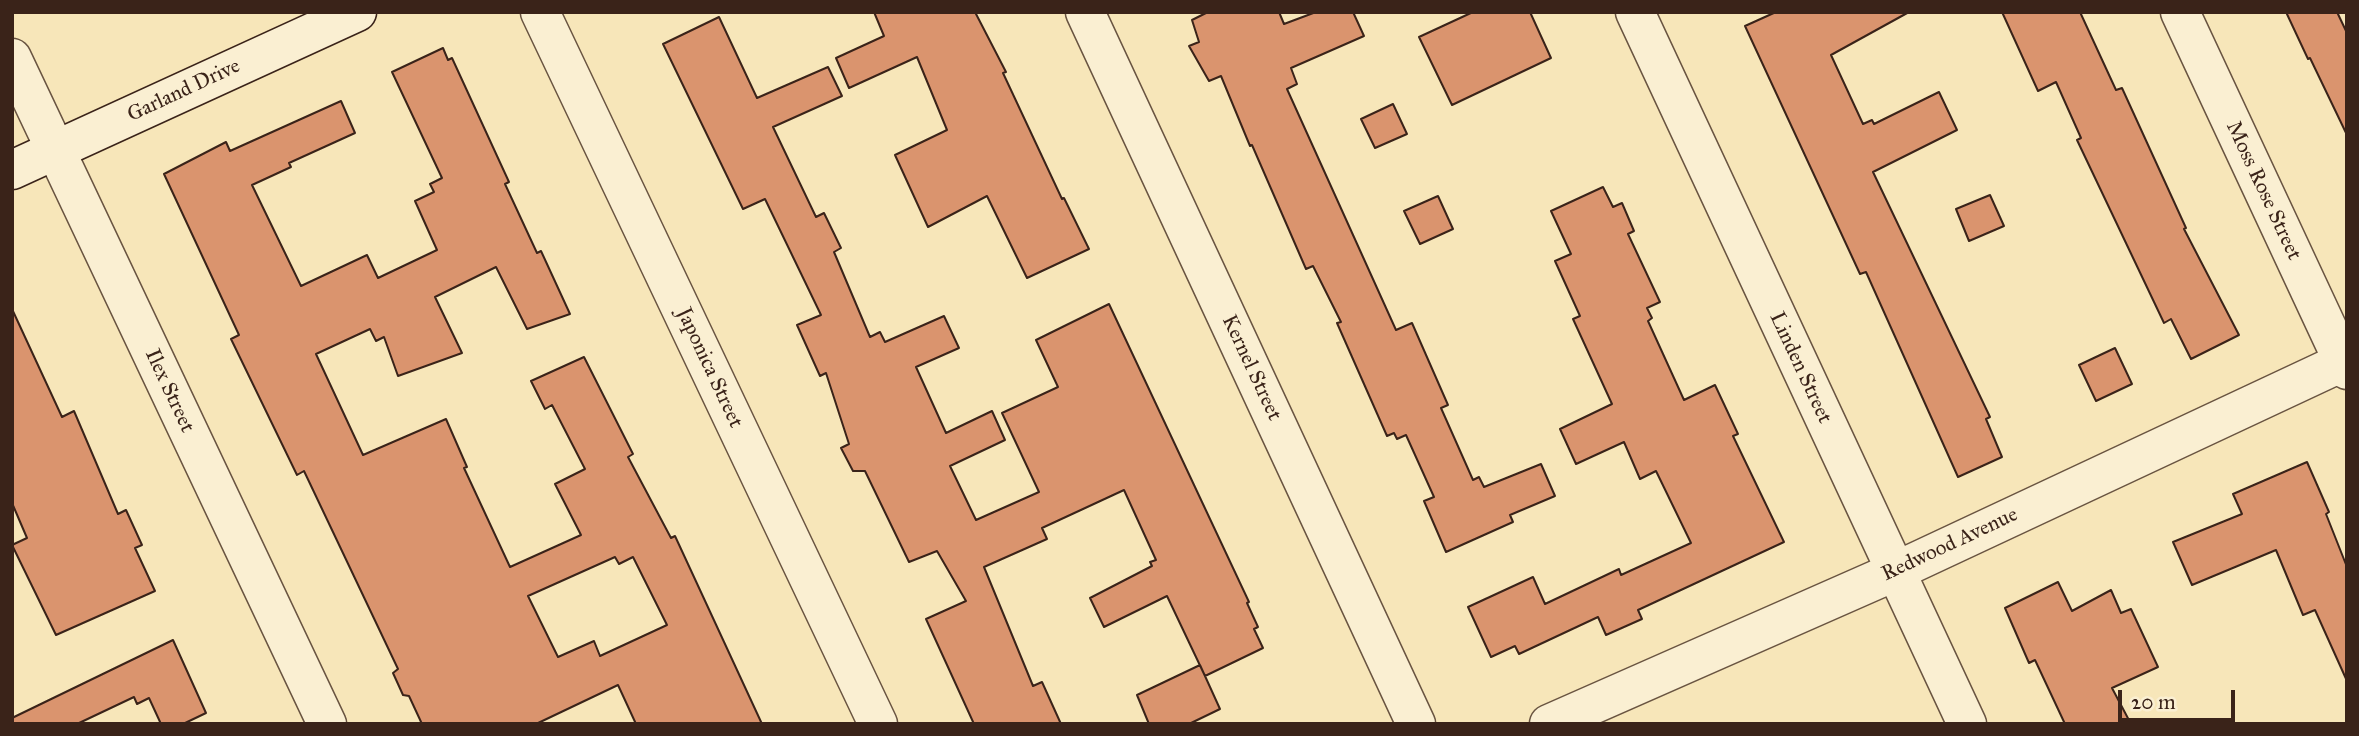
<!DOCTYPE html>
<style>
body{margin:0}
#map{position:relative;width:2359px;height:736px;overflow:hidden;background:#f7e6b9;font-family:"IM FELL Great Primer",serif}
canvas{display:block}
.frame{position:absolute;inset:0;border:14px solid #3a2319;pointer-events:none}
.scale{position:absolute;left:2118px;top:690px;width:117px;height:32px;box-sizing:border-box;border:4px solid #3a2319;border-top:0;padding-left:9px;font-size:21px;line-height:24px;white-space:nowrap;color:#3a2319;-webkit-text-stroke:5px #faefd2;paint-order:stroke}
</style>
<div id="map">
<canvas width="2359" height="736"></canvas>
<div class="frame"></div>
<div class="scale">20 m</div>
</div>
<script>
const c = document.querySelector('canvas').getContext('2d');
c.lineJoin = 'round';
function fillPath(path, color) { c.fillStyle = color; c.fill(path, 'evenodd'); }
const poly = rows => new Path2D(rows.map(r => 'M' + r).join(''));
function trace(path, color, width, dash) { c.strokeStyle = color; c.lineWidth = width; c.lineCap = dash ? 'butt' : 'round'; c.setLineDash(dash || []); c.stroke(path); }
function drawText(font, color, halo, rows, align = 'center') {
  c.font = font + ' "IM FELL Great Primer",serif'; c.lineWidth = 5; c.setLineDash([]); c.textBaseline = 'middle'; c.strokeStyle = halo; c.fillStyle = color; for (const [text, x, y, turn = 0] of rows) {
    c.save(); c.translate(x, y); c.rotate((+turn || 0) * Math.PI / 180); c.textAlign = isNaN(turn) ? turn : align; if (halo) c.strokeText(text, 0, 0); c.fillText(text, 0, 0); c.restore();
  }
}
const building = poly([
 [874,12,975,12,1006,72,1003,73,1062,199,1064,198,1089,249,1027,278,987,196,928,227,895,155,947,130,917,57,849,88,836,58,884,36,874,12],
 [1208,12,1279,12,1284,24,1316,12,1353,12,1364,36,1291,68,1297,84,1287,89,1396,330,1412,323,1448,405,1441,408,1473,480,1479,477,1484,487,1541,464,1555,496,1510,515,1513,522,1446,552,1424,501,1434,497,1406,435,1397,439,1394,433,1387,436,1337,323,1341,322,1313,266,1306,269,1252,145,1250,146,1221,76,1209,81,1189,46,1199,42,1192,20,1208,12],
 [1473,12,1530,12,1551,58,1452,105,1419,37,1473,12],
 [1776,12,1909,12,1831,55,1863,124,1872,120,1874,124,1939,92,1957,130,1873,172,1990,417,1986,419,2002,457,1958,477,1866,272,1860,274,1745,26,1776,12],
 [2002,12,2080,12,2116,90,2122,88,2186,228,2184,229,2239,335,2191,359,2171,319,2164,323,2077,140,2081,138,2056,82,2038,91,2002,12],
 [2286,12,2337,12,2347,33,2347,135,2310,58,2308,59,2286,12],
 [719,17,757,98,828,67,842,96,773,127,816,217,824,213,841,248,834,252,870,337,880,332,885,342,944,316,959,348,916,367,946,433,992,411,1005,440,950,466,976,520,1039,492,1002,413,1058,387,1036,340,1109,304,1249,602,1247,603,1258,627,1254,629,1263,648,1205,676,1167,596,1104,627,1090,598,1152,566,1150,562,1156,560,1124,490,1042,528,1047,539,984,567,1033,686,1042,682,1061,724,974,724,926,619,966,601,937,551,909,562,865,471,853,471,841,448,849,444,826,373,820,376,797,325,821,315,765,199,743,209,663,44,719,17],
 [443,48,448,60,452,58,509,182,505,184,537,253,541,251,570,314,527,329,496,267,435,297,462,353,398,376,384,337,376,341,370,329,316,354,363,455,446,419,467,467,464,468,510,567,581,535,555,484,585,469,552,405,545,409,531,381,584,357,633,454,628,457,671,538,675,536,762,724,636,724,618,685,536,724,422,724,409,696,403,695,393,673,398,669,304,471,297,475,231,339,239,335,164,174,226,142,230,151,341,101,355,133,289,163,291,167,252,185,301,286,367,255,378,278,437,250,415,201,434,192,430,184,442,178,392,72,443,48],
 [615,557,619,564,633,557,667,625,600,656,594,641,558,657,528,596,615,557],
 [1393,104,1407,134,1375,148,1361,119,1393,104],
 [1603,187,1613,207,1622,203,1634,231,1628,234,1660,302,1647,308,1652,318,1648,321,1684,400,1715,385,1738,434,1733,436,1784,542,1638,610,1642,619,1606,635,1598,617,1519,654,1515,646,1491,657,1468,607,1533,577,1545,604,1619,569,1621,575,1691,543,1656,471,1640,479,1624,442,1576,464,1560,429,1612,404,1573,319,1580,316,1555,261,1571,254,1551,211,1603,187],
 [1990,195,2004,226,1969,241,1956,209,1990,195],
 [1438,196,1453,229,1420,244,1404,211,1438,196],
 [12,309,62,417,74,411,118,514,126,510,142,545,135,548,155,591,56,635,12,545,27,538,12,503,12,309],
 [2115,348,2132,384,2096,401,2079,365,2115,348],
 [2307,462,2329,512,2326,514,2347,567,2347,681,2315,610,2303,615,2276,550,2192,585,2173,542,2242,514,2233,494,2307,462],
 [2058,582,2072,611,2111,590,2121,613,2131,609,2158,667,2112,688,2131,724,2065,724,2035,660,2029,663,2005,608,2058,582],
 [173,640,206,713,183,724,161,724,149,698,137,704,134,697,77,724,12,724,12,718,173,640],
 [1200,665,1220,709,1189,724,1149,724,1137,695,1200,665]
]);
fillPath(building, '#da946e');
trace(building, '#3a2319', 2);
const street = poly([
 [540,12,878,724],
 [1085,12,1416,724],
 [1635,12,1967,724],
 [2180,12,2347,370],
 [12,58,327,724],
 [1549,724,1894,572,2347,360]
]);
const secondary = poly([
 [12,170,357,12]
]);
trace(street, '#695441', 41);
trace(secondary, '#3a2319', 41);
trace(street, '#faefd2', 38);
trace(secondary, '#faefd2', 38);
drawText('21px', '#3a2319', '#faefd2', [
 ["Garland Drive",184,91,-25],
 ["Moss Rose Street",2263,191,65],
 ["Japonica Street",709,368,65],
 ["Kernel Street",1251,368,65],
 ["Linden Street",1800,368,65],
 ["Ilex Street",169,391,65],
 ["Redwood Avenue",1950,545,-25]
]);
</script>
